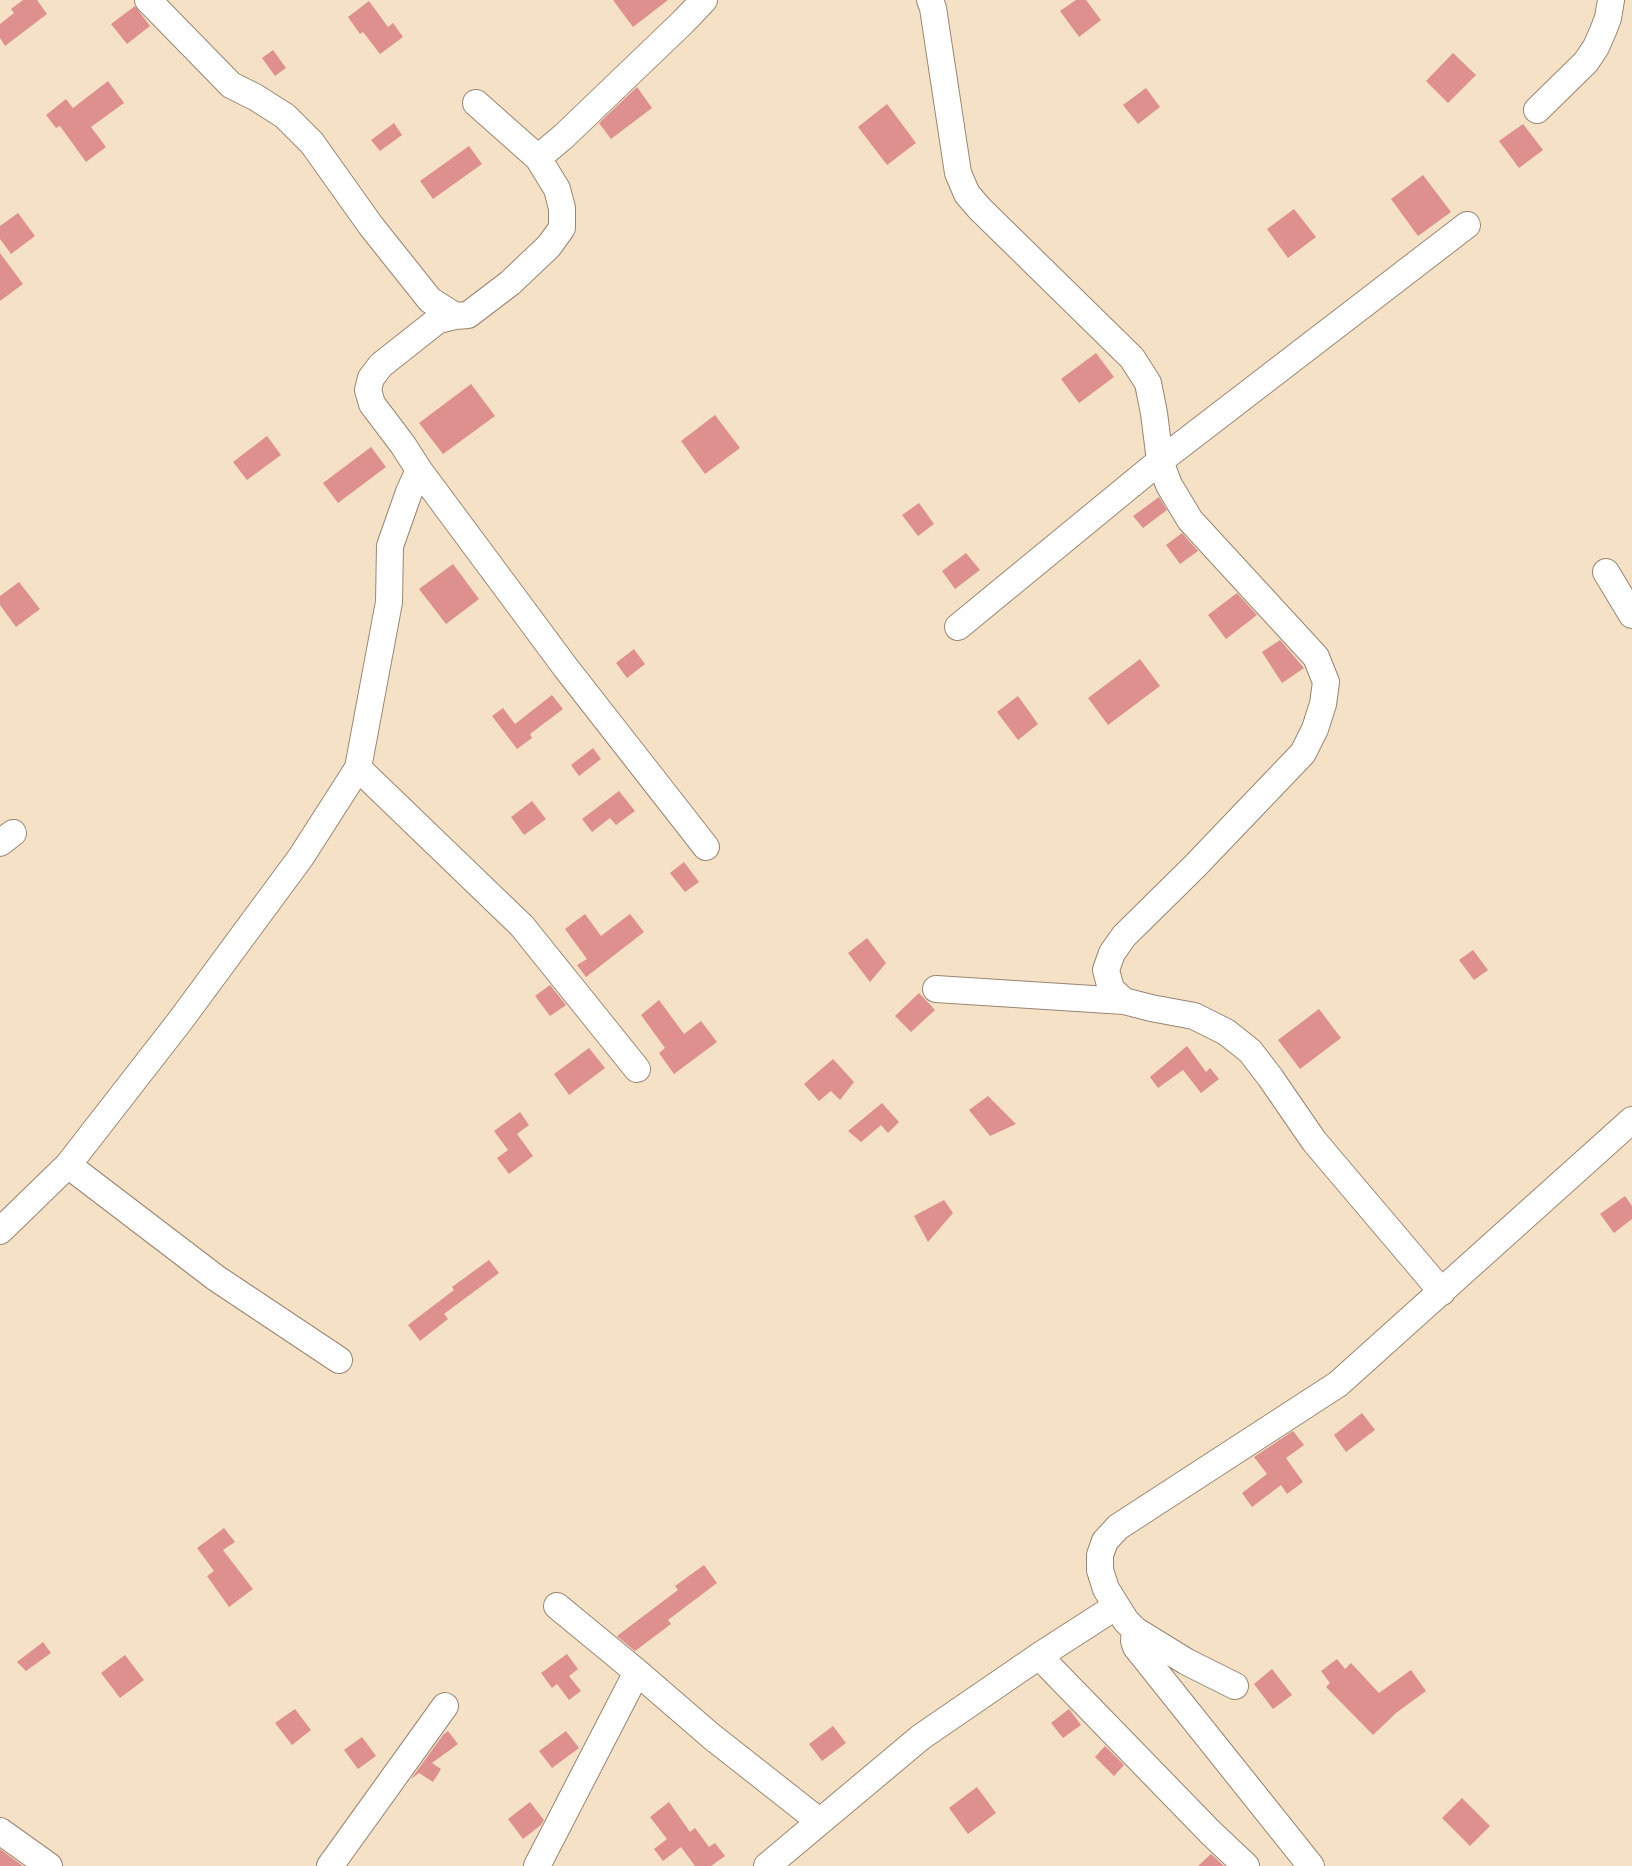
<!DOCTYPE html>
<style>
body{margin:0}
canvas{display:block;background:#f4e1c6}
</style>
<canvas width="1632" height="1866"></canvas>
<script>
const c = document.querySelector('canvas').getContext('2d');
c.lineJoin = 'round';
function fillPath(path, color) { c.fillStyle = color; c.fill(path, 'evenodd'); }
const poly = rows => new Path2D(rows.map(r => 'M' + r).join(''));
function trace(path, color, width, dash) { c.strokeStyle = color; c.lineWidth = width; c.lineCap = dash ? 'butt' : 'round'; c.setLineDash(dash || []); c.stroke(path); }
fillPath(poly([
 [23,0,37,0,47,14,5,46,0,38,0,24,14,13,11,9],
 [613,0,668,0,633,27],
 [1076,0,1086,0,1101,20,1079,37,1060,11],
 [369,1,388,27,393,23,403,37,380,54,363,32,360,34,348,17],
 [135,6,150,26,127,44,111,24],
 [273,50,286,68,275,76,262,58],
 [1453,53,1476,75,1448,103,1426,81],
 [108,81,124,103,91,127,106,147,86,162,60,126,56,128,46,115,66,99,73,108],
 [637,87,652,108,611,139,599,123],
 [1146,88,1160,107,1138,124,1123,105],
 [887,104,916,143,887,165,858,127],
 [394,123,402,135,380,151,371,140],
 [1523,124,1543,150,1519,168,1499,141],
 [469,146,482,164,433,199,420,181],
 [1423,175,1451,212,1418,236,1391,199],
 [1294,209,1316,237,1288,258,1267,229],
 [18,213,35,236,11,254,0,239,0,226],
 [0,253,23,284,0,301],
 [1096,353,1114,377,1079,403,1061,379],
 [471,384,495,416,443,454,419,423],
 [715,415,740,448,705,474,681,441],
 [267,436,281,455,247,480,233,462],
 [371,447,386,467,338,503,323,483],
 [1159,497,1167,510,1143,528,1133,516],
 [919,503,934,524,918,536,902,515],
 [1182,533,1198,551,1180,564,1166,545],
 [966,553,980,570,955,589,942,571],
 [453,564,479,599,446,624,419,589],
 [19,582,40,609,16,627,0,605,0,596],
 [1237,593,1257,615,1226,639,1208,615],
 [1280,640,1304,668,1282,683,1262,652],
 [634,649,645,664,627,678,616,663],
 [1140,659,1160,686,1108,725,1088,698],
 [552,695,563,709,530,734,532,738,517,749,492,716,503,708,515,724],
 [1018,696,1038,724,1018,740,997,712],
 [593,748,601,759,579,776,571,765],
 [619,791,635,811,616,825,610,818,592,832,582,819],
 [532,801,546,819,524,835,511,817],
 [684,862,699,882,685,892,670,873],
 [585,914,601,936,630,914,644,932,586,977,577,965,587,959,565,929],
 [867,938,886,963,870,982,848,953],
 [1473,950,1488,970,1474,980,1459,960],
 [550,985,566,1005,550,1016,535,996],
 [919,993,935,1010,911,1032,895,1016],
 [659,1000,684,1034,701,1021,717,1042,674,1074,659,1053,665,1048,641,1015],
 [1319,1009,1341,1038,1300,1069,1278,1040],
 [1187,1046,1206,1072,1210,1068,1219,1079,1201,1093,1183,1070,1158,1088,1150,1077],
 [589,1048,605,1068,569,1095,554,1074],
 [833,1059,854,1082,840,1100,831,1091,819,1101,804,1084],
 [988,1096,1016,1124,990,1136,969,1110],
 [882,1103,899,1122,888,1133,881,1125,861,1142,848,1131],
 [520,1112,529,1125,517,1134,533,1156,509,1174,497,1158,508,1150,494,1131],
 [1625,1196,1632,1206,1632,1219,1614,1233,1600,1214],
 [944,1200,953,1213,928,1242,914,1216],
 [489,1260,499,1273,444,1314,448,1319,420,1341,408,1325,454,1290,452,1287],
 [1362,1413,1375,1430,1346,1452,1334,1435],
 [1293,1431,1304,1445,1286,1458,1303,1482,1287,1494,1281,1485,1252,1507,1242,1493,1267,1474,1254,1457],
 [224,1528,235,1542,223,1550,253,1589,229,1607,207,1576,214,1571,197,1548],
 [704,1565,717,1583,668,1620,671,1624,635,1651,618,1637,617,1636,678,1590,675,1586],
 [43,1642,51,1653,26,1671,17,1662],
 [567,1654,578,1669,569,1676,581,1691,569,1700,557,1684,552,1688,541,1673],
 [125,1655,144,1680,120,1698,101,1673],
 [1337,1659,1345,1669,1351,1663,1379,1693,1411,1670,1426,1691,1396,1713,1373,1735,1326,1687,1330,1683,1321,1671],
 [1272,1669,1292,1695,1273,1709,1254,1684],
 [295,1709,311,1730,292,1745,275,1723],
 [1069,1709,1081,1725,1063,1738,1051,1723],
 [833,1726,846,1743,822,1761,809,1744],
 [448,1731,458,1744,432,1763,441,1769,433,1782,419,1773,411,1779,443,1735],
 [566,1731,579,1748,552,1768,539,1751],
 [362,1737,376,1756,358,1769,344,1750],
 [1105,1746,1124,1765,1114,1776,1095,1757],
 [977,1787,996,1813,968,1834,949,1808],
 [1462,1798,1490,1826,1470,1846,1442,1818],
 [530,1802,544,1820,541,1825,523,1839,508,1819],
 [669,1802,690,1832,695,1828,709,1847,715,1843,725,1856,711,1866,695,1866,681,1847,663,1861,654,1849,667,1839,650,1817],
 [0,1849,23,1866,0,1866],
 [1211,1854,1224,1866,1198,1866]
]), '#dd908e');
const minor = poly([
 [148,0,231,85,255,97,285,116,312,143,371,226,430,300,455,316],
 [930,0,933,8,958,173,967,194,980,209,1132,358,1148,383,1154,413,1160,461,1169,485,1190,520,1316,657,1326,682,1323,704,1315,729,1303,753,1195,866,1124,936,1112,953,1106,970,1111,989,1124,1001,1151,1008,1194,1016,1226,1032,1250,1051,1270,1077,1314,1141,1442,1292],
 [476,103,538,158,564,136,683,22,704,0],
 [1537,110,1586,62,1596,47,1603,31,1608,18,1611,0],
 [419,470,566,668,706,847],
 [1606,572,1632,615],
 [958,627,1160,461,1467,225],
 [358,768,522,926,637,1069],
 [0,843,13,833],
 [936,989,1124,1001],
 [68,1165,180,1021,301,857,358,768,389,602,390,546,409,492,419,470,403,445,372,404,368,390,371,378,381,365,438,320,455,316,468,315,510,283,549,246,562,228,562,208,557,189,538,158],
 [0,1231,68,1165,216,1278,339,1360],
 [557,1606,637,1672,711,1736,819,1821],
 [1135,1630,1134,1641,1136,1647,1311,1866],
 [1039,1656,1211,1833,1246,1866],
 [1235,1686,1187,1662,1135,1630,1126,1621,1106,1589,1100,1570,1100,1555,1105,1541,1118,1527,1338,1384,1632,1120],
 [0,1831,49,1866],
 [330,1866,445,1706],
 [537,1866,637,1672],
 [767,1866,921,1737,1039,1656,1115,1607]
]);
trace(minor, '#988672', 28);
trace(minor, '#fff', 26);
</script>
